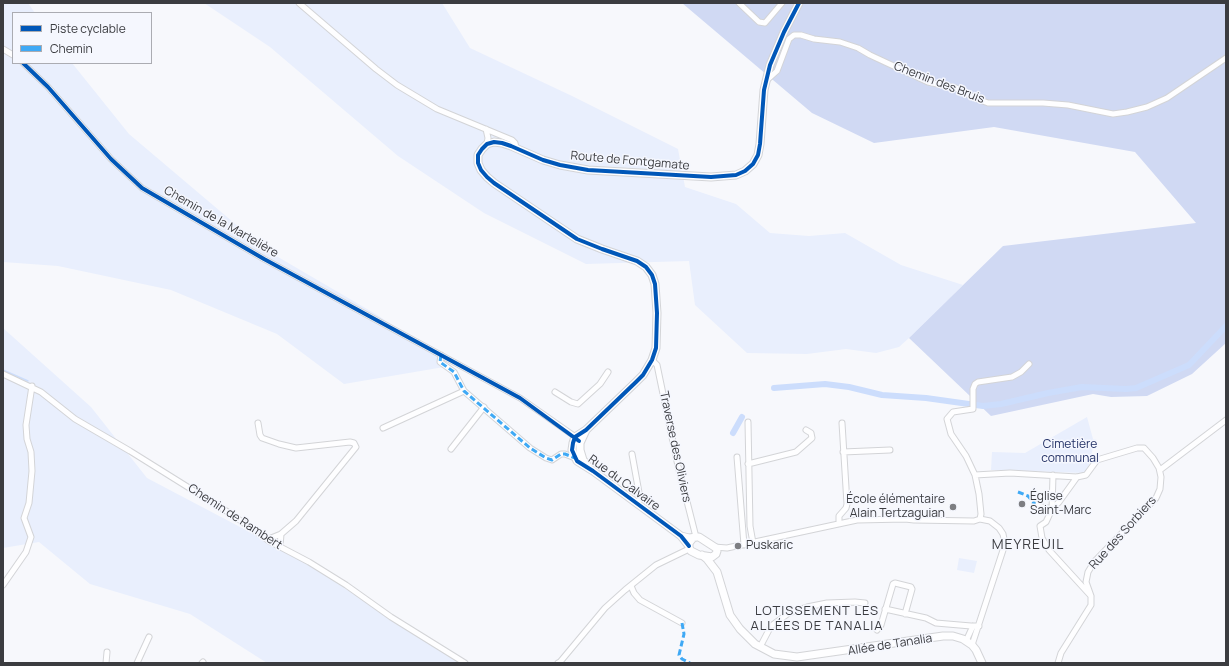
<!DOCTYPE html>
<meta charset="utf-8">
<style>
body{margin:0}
#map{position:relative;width:1229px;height:666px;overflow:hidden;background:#f7f8fc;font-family:Manrope,sans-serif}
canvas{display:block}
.frame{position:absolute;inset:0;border:4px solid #3b3c40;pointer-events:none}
.legend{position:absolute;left:12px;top:12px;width:140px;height:52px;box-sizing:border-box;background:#f5f7fe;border:1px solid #abacb2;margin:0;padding:5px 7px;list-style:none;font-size:12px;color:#3b3c40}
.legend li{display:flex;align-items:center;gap:8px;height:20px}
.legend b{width:20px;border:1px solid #abacb2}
</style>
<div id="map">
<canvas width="1229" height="666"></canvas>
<div class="frame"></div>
<ul class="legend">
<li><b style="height:5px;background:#0057b8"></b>Piste cyclable</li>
<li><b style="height:5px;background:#3fa9f5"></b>Chemin</li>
</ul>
</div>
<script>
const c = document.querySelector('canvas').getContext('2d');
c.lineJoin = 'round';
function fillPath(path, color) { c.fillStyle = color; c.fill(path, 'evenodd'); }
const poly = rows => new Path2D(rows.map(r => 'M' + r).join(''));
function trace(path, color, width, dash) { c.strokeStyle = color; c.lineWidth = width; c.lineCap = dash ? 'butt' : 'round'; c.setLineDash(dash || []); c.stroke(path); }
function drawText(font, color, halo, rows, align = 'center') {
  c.font = font + ' Manrope,sans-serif'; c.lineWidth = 3; c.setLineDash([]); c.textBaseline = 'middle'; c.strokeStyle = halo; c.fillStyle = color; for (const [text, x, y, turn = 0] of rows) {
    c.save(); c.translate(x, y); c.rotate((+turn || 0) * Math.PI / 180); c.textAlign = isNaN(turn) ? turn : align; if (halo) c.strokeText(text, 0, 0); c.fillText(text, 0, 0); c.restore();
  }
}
fillPath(poly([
 [3,3,28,3,35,13,13,13,13,63,72,63,129,134,266,250,379,316,450,366,344,384,277,334,171,290,58,266,3,262],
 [204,3,442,3,470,48,572,96,678,149,685,187,736,204,770,233,809,236,845,233,901,265,963,285,909,338,899,347,876,353,846,349,807,354,747,353,695,305,689,261,586,264,484,213,398,156,270,47],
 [3,328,91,407,147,478,297,557,459,663,267,663,190,614,90,584,39,542,3,548],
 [1087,417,1093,439,1097,440,1096,448,1093,447,1089,467,1085,473,991,470,992,452,1025,453],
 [959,558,977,561,974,573,957,570]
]), '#e9effd');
fillPath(poly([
 [682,3,1226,3,1226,343,1192,374,1147,396,1111,397,1093,394,991,416,909,338,1003,246,1196,223,1135,152,994,127,874,143,812,113]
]), '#d0d9f3');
trace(poly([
 [3,370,28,381]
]), '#ccddfc', 1.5);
trace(poly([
 [774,388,825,384,849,387,882,395,926,398,983,406,1001,404,1048,393,1082,387,1126,389,1136,388,1189,365,1226,326],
 [733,433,742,417]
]), '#ccddfc', 6);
const street = poly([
 [299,3,376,69,397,85,437,109,512,140,515,143,516,148],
 [739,3,759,22,765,23,782,3],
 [3,49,13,55],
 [23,63,48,87,111,159,142,188,264,259,520,398,577,438],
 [767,80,777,71,789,39,794,35,801,35,814,39,840,42,858,48,870,55,928,82,956,88,975,98,988,103,1043,103,1068,105,1113,114,1127,112,1147,107,1167,98,1226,58],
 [486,129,488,138,487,144],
 [441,355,440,362,454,372,464,391,530,448,546,458,552,460,561,454,565,454,575,458],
 [652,360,657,365,678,466,696,537],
 [3,374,41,392,75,419,130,451,231,514,269,541,309,562,346,585,391,617,465,663],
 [555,392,571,402,578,404,600,384,608,372],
 [748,422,750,526,753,543],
 [258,423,260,435,262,438,279,444,296,448,350,442,354,443,356,447,296,521,281,534,271,538,269,541],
 [383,428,464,391],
 [451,449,484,407],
 [843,452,890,450],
 [632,454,640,498,637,504],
 [737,457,744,545],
 [748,464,796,452,812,438,811,433,806,430],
 [1160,470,1226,420],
 [975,475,1010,473,1077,477,1086,475,1097,460,1137,448,1144,448,1153,458,1159,468,1161,477,1160,489,1156,498,1094,562,1088,572,1086,582,1091,596],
 [1053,475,1052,509,1046,522,1040,526,1042,538,1049,550,1091,596,1091,605,1061,653,1058,663],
 [1035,504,1042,507,1052,509,1059,502,1077,477],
 [980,519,981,514,979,494,975,475,966,456,951,434,947,419,953,412,973,409,973,389,975,384,978,382,1012,377,1021,372,1029,364],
 [839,524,839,516,846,508,847,504,842,423],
 [280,547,281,534],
 [714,547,727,548,857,520,905,519,914,520,974,521,980,519],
 [3,585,26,552,31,537,24,518,29,503,32,471,31,452,27,439,26,425,32,386],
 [631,586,634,593,640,600,682,623],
 [885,609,926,618,936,623,971,626,979,626],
 [877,630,881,625,893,584,895,583,911,587,912,589,905,614],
 [966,641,973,626],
 [972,645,1005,544,1003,534,999,528,990,521,980,519],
 [760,647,771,626,789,613,807,607,827,603,855,602,865,603],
 [106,663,107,652],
 [137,663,149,637],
 [202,663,203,662],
 [558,663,560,662,605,608,625,590,656,565,689,549]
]);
const secondary = poly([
 [586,430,580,443,580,450,583,460,588,466],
 [681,536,689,538,697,537,699,537,716,548,717,551,716,554,712,557,699,555,691,551,689,548,689,543,693,538],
 [689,546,681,536,593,471,577,461,572,450,573,443,575,437,586,430,636,382,643,375,652,360,656,348,657,313,655,284,652,275,646,267,637,261,602,249,577,239,494,183,487,177,481,170,478,163,478,155,482,149,487,144,494,142,502,143,511,146,543,160,560,165,588,170,711,177,736,175,745,171,753,164,758,155,760,144,764,90,770,65,784,32,799,3],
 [702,555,707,559,717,572,730,615,740,629,755,644,774,654,797,657,943,636,953,636,963,639,972,645,976,650,982,663]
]);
trace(street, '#d3d4d7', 7);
trace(secondary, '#d3d4d7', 9);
trace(street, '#fefeff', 5);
trace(secondary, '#fefeff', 7);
trace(poly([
 [441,355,440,362,454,372,464,391,530,448,546,458,552,460,561,454,565,454,575,458],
 [1018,492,1028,496,1035,504],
 [682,623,684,634,679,655,682,659,690,663]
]), '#3fa9f5', 3, [6, 3]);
trace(poly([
 [23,63,48,87,111,159,142,188,264,259,520,398,579,441],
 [689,546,681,536,593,471,577,461,572,450,573,443,575,437,586,430,636,382,643,375,652,360,656,348,657,313,655,284,652,275,646,267,637,261,602,249,577,239,494,183,487,177,481,170,478,163,478,155,482,149,487,144,494,142,502,143,511,146,543,160,560,165,588,170,711,177,736,175,745,171,753,164,758,155,760,144,764,90,770,65,784,32,799,3]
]), '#0057b8', 4);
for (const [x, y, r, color] of [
 [1022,504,4,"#7d7e82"],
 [953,507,4,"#7d7e82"],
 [738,546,4,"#7d7e82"]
]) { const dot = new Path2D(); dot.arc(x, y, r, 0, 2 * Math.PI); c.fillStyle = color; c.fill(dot); trace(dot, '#f5f7fe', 1.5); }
drawText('12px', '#3b3c40', '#f5f7fe', [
 ["Chemin des Bruis",939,83,21],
 ["Route de Fontgamate",630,161,5],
 ["Chemin de la Martelière",221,222,30],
 ["Traverse des Oliviers",675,447,78],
 ["Rue du Calvaire",624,483,36],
 ["Chemin de Rambert",235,517,33],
 ["Rue des Sorbiers",1123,533,-48],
 ["Allée de Tanalia",890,645,-9]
]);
drawText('12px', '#223065', '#f5f7fe', [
 ["Cimetière",1070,445],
 ["communal",1070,459]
]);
drawText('12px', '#3b3c40', '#f5f7fe', [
 ["Église",1030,497],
 ["Saint-Marc",1030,511],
 ["École élémentaire",945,500,"right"],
 ["Alain Tertzaguian",945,514,"right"],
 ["Puskaric",746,546]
], 'left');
c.letterSpacing = '1px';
drawText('13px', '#3b3c40', '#f5f7fe', [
 ["LOTISSEMENT LES",817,611],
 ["ALLÉES DE TANALIA",817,626]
]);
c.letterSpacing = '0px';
c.letterSpacing = '1px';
drawText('14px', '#3b3c40', '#f5f7fe', [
 ["MEYREUIL",1028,545]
]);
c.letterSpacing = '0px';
</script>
